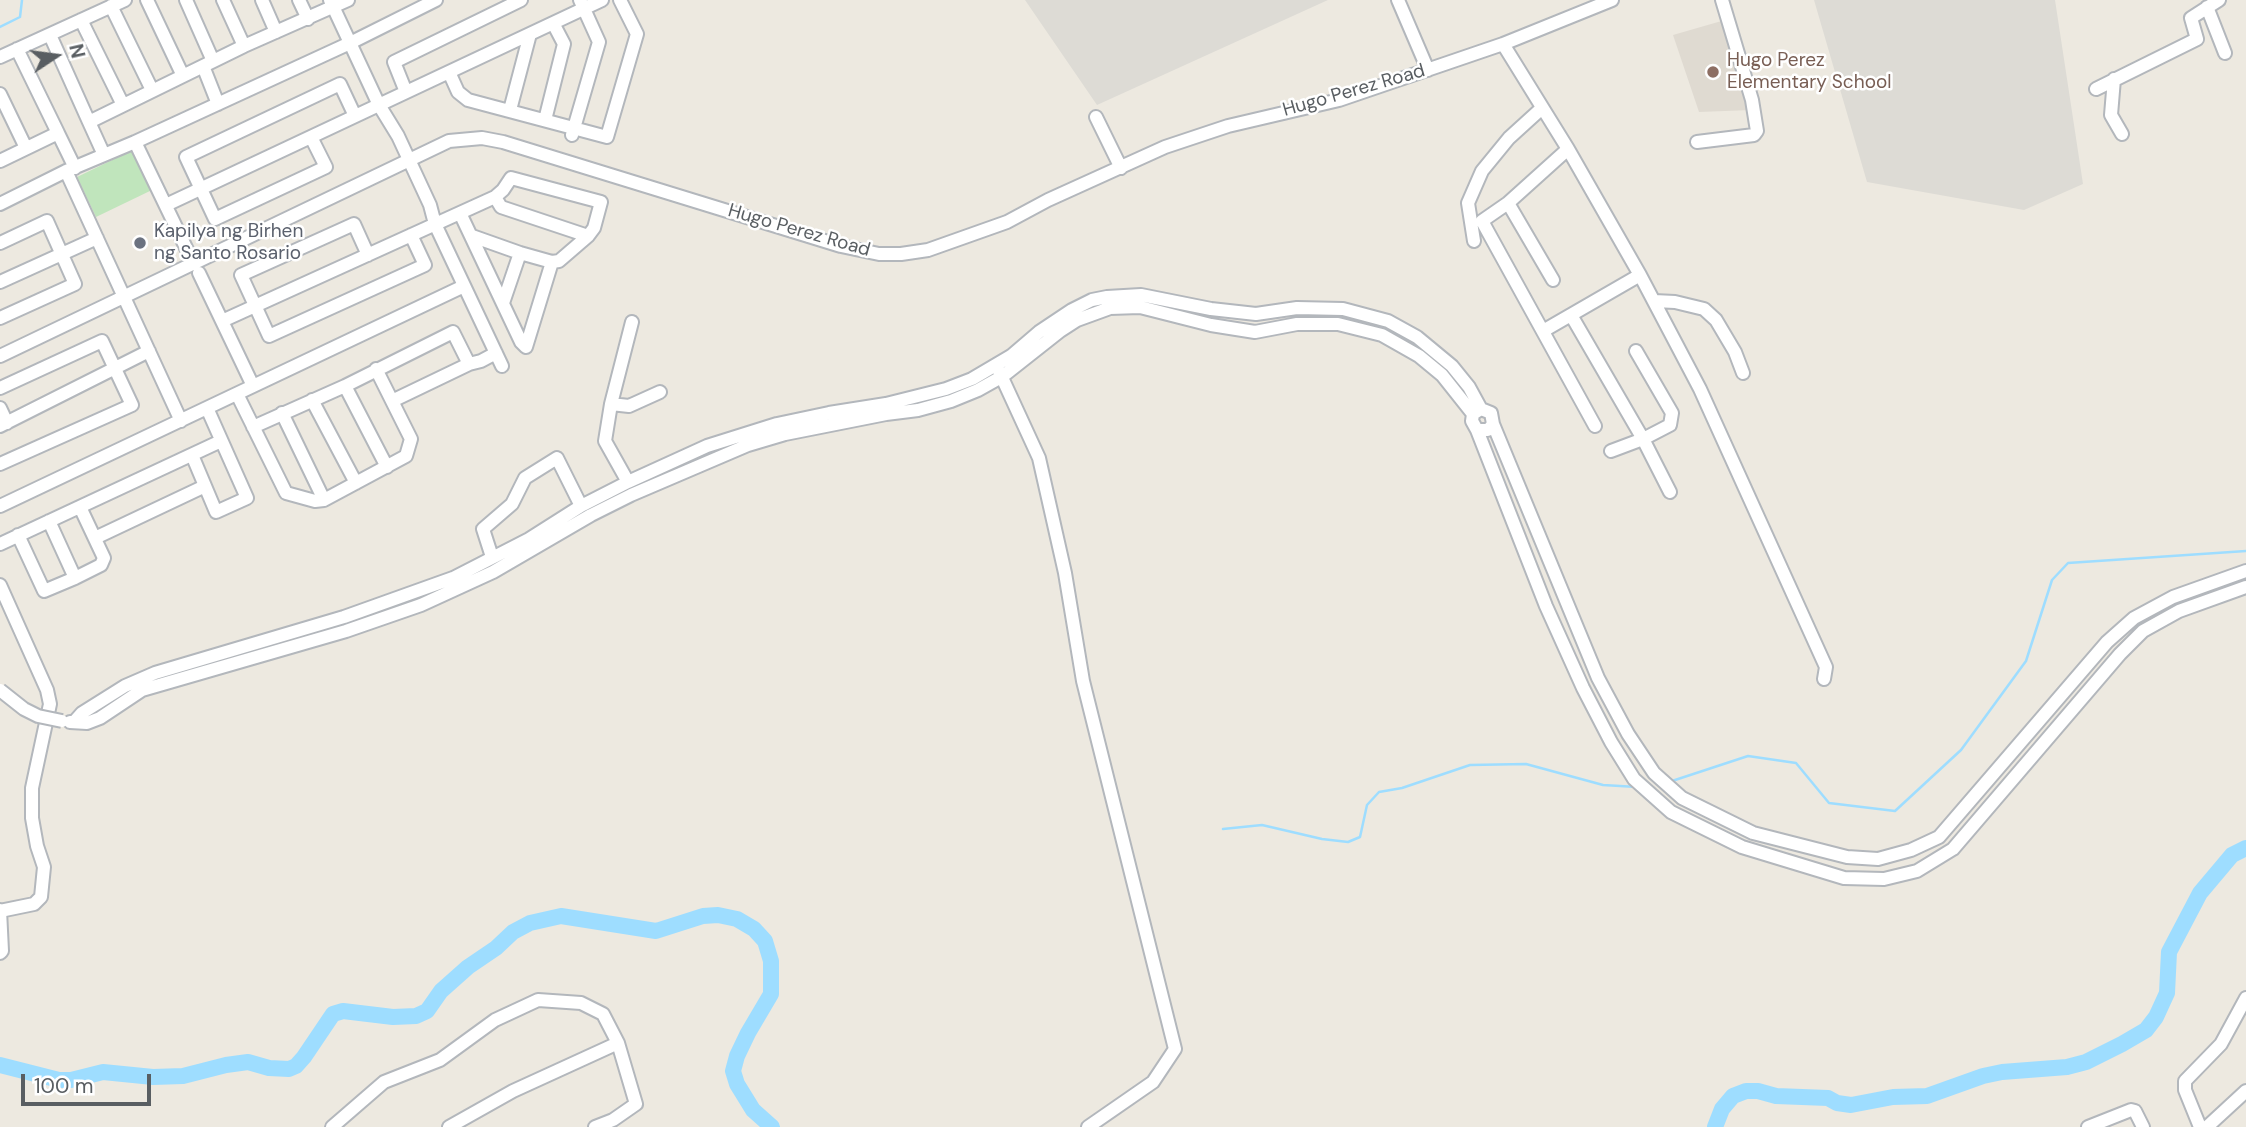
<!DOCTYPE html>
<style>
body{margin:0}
#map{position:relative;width:2246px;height:1127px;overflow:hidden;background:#ede9e0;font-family:"DM Sans",sans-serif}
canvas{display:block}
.north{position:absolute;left:21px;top:21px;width:70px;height:70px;-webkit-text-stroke:5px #fff;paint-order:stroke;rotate:77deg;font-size:19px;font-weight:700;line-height:28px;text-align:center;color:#595e62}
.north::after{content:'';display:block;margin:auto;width:24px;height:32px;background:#595e62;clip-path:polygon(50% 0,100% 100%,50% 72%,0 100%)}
.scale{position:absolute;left:21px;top:1074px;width:130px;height:32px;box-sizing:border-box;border:4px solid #595e62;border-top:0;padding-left:9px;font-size:21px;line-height:24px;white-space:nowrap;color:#595e62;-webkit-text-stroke:5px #fff;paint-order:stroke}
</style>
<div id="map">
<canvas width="2246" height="1127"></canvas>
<div class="north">N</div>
<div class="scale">100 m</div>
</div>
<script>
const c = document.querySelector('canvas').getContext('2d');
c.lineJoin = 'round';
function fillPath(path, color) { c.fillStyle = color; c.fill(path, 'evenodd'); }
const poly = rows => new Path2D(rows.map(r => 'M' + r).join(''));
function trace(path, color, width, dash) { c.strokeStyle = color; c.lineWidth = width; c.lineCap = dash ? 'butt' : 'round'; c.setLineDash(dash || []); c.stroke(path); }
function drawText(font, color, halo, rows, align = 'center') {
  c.font = font + ' "DM Sans",sans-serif'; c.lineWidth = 5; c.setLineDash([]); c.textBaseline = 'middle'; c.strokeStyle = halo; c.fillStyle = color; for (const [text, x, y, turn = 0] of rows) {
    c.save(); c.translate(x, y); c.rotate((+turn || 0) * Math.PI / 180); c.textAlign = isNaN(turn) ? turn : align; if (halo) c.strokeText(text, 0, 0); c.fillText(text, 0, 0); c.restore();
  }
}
fillPath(poly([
 [1025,0,1328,0,1097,105],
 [1814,0,2055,0,2083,184,2024,210,1867,182]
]), '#dddbd5');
fillPath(poly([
 [1725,20,1751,110,1699,112,1673,35]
]), '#dfdad1');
fillPath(poly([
 [133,150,152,190,96,217,77,177]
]), '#c0e5bc');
trace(poly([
 [0,27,20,17,22,0],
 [1672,781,1748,756,1796,763,1829,803,1895,811,1961,750,2026,661,2052,580,2068,563,2246,551],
 [1223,829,1262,825,1322,839,1348,842,1360,837,1367,805,1379,792,1402,788,1470,765,1526,764,1603,785,1637,787]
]), '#9eddff', 2.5);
trace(poly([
 [0,1065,59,1080,71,1080,103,1072,153,1077,183,1076,226,1065,248,1062,269,1068,289,1069,296,1066,304,1057,333,1014,343,1011,393,1017,416,1016,427,1011,441,991,468,967,496,948,513,932,530,923,561,916,656,931,703,916,718,915,737,919,754,929,765,941,771,961,771,994,748,1033,737,1056,733,1071,737,1084,753,1110,772,1127],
 [1715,1127,1722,1109,1733,1096,1746,1091,1758,1091,1776,1096,1828,1098,1837,1103,1851,1105,1893,1097,1927,1096,1983,1076,2002,1072,2067,1067,2086,1062,2122,1044,2146,1030,2156,1017,2167,993,2169,952,2200,893,2232,855,2246,848]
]), '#9eddff', 16);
const minor = poly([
 [147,0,183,76],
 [186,0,213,61],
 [223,0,244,46],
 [262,0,276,32],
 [299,0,308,19],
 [330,0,379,105,398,136,430,205,435,224,502,366],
 [1398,0,1428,70],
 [111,6,152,90],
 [2207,7,2225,53],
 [81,20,123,105],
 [50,35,89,122,244,46,348,0],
 [1503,44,1568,149,1640,275,1700,389,1826,667,1824,679],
 [0,57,125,0],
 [203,66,218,104],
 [449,72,458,92,468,100,607,137,637,34,620,0],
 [2114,79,2111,115,2122,134],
 [2096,89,2197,39,2191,18,2219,0],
 [406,92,394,62,521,0],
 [0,94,26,148],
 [510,110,530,34],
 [1096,117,1121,168],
 [545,120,564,44,553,23],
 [89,122,104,155],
 [58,133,75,168],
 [572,135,599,42,580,0],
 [311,137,326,167,215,219,186,157,340,84,355,116],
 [135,142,189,254],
 [1697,142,1754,135,1757,131,1752,100,1722,0],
 [1568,149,1508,203,1482,221,1595,426],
 [0,161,58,133,17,49],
 [66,171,181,421],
 [495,197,501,207,588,236],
 [1508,203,1553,280],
 [0,204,66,171,135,142,350,43,436,0],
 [166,205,602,0],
 [460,213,521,342,526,347],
 [1474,241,1468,203,1482,171,1509,138,1542,108],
 [0,243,47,221,75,284,0,318],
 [368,255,354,224,241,275,269,336,425,265,411,235],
 [199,273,253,386],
 [0,282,97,238],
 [1654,301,1675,302,1704,309,1716,320,1735,352,1743,373],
 [503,303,520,253],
 [1571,315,1643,439,1670,492],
 [222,321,495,197,503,190,511,178,601,202,594,228,588,236,559,261,552,262,520,253,472,236],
 [1543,331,1640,275],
 [526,347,552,262],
 [0,356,449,141,482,138,503,142,841,246,879,254,901,254,928,250,1007,222,1048,200,1165,147,1228,126,1339,100,1503,44,1612,0],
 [999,371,1039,458,1065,573,1083,681,1175,1049,1153,1082,1088,1127],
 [345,386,387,467],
 [0,388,102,341,132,405,0,464],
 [237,394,286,493,315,501,324,500,406,456,411,439,376,369],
 [312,400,356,483],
 [392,401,469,364,481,361,496,353],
 [611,404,629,406,660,392],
 [0,408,7,423],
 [282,413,324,500],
 [1493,424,1488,430,1477,430,1472,421,1473,414,1481,409,1491,413,1493,424,1598,678,1628,734,1654,773,1682,798,1753,833,1847,857,1878,859,1911,850,1939,837,2107,642,2134,618,2173,597,2246,571],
 [0,426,149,351],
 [253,427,345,386,453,332,469,364],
 [1477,430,1546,606,1583,688,1611,742,1634,779,1671,812,1742,847,1844,878,1884,879,1917,871,1953,849,2120,654,2143,631,2179,611,2246,587],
 [1611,451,1643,439,1670,425,1672,413,1636,351],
 [192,455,216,512,247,498,207,408],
 [628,482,605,441,611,404,632,322],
 [0,506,464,286],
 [49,521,75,578],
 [18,535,44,591,75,578,101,565,104,558,80,507],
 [95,538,205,486],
 [0,544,221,441],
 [492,557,483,529,512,504,525,478,557,458,581,506],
 [0,585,47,690,50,704,32,788,32,818,37,846,44,867,41,897,34,904,0,911],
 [70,722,87,723,100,718,142,690,346,631,421,605,493,572,591,515,631,495,748,445,785,434,886,414,918,410,951,401,978,390,1003,376,1060,331,1077,320,1110,308,1140,307,1211,325,1255,332,1297,324,1338,324,1382,335,1419,356,1442,375,1473,414],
 [74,722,82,713,125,686,155,673,344,617,453,578,529,539,581,506,628,482,707,446,777,424,829,413,886,404,946,389,972,379,1011,356,1039,332,1072,310,1092,300,1107,297,1141,295,1211,309,1256,314,1297,308,1343,309,1388,321,1417,337,1452,366,1469,387,1481,409],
 [0,910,2,951,0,953],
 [332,1127,384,1082,440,1060,495,1020,538,1000,581,1003,603,1014,618,1043,636,1104,613,1120,595,1127],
 [449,1127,513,1091,618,1043],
 [2088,1127,2131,1110,2135,1111,2143,1127],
 [2200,1127,2185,1090,2185,1081,2221,1044,2246,998],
 [2207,1127,2246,1091]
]);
trace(minor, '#b3b7bc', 16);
trace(minor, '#fff', 12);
const minorBridge = poly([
 [0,690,24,709,38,716,62,721]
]);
trace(minorBridge, '#b3b7bc', 16, []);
trace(minorBridge, '#fff', 12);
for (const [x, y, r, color] of [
 [1713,72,7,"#8d6e63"],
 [140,243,7,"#6b7280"]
]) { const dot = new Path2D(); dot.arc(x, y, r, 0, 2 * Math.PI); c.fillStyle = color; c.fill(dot); trace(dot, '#fff', 2.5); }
drawText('19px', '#785e54', '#fff', [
 ["Hugo Perez",1727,61],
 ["Elementary School",1727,83]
], 'left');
drawText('19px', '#595e62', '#fff', [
 ["Hugo Perez Road",1354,91,-16],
 ["Hugo Perez Road",799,231,16]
]);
drawText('19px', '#5b616d', '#fff', [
 ["Kapilya ng Birhen",154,232],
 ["ng Santo Rosario",154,254]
], 'left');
</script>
